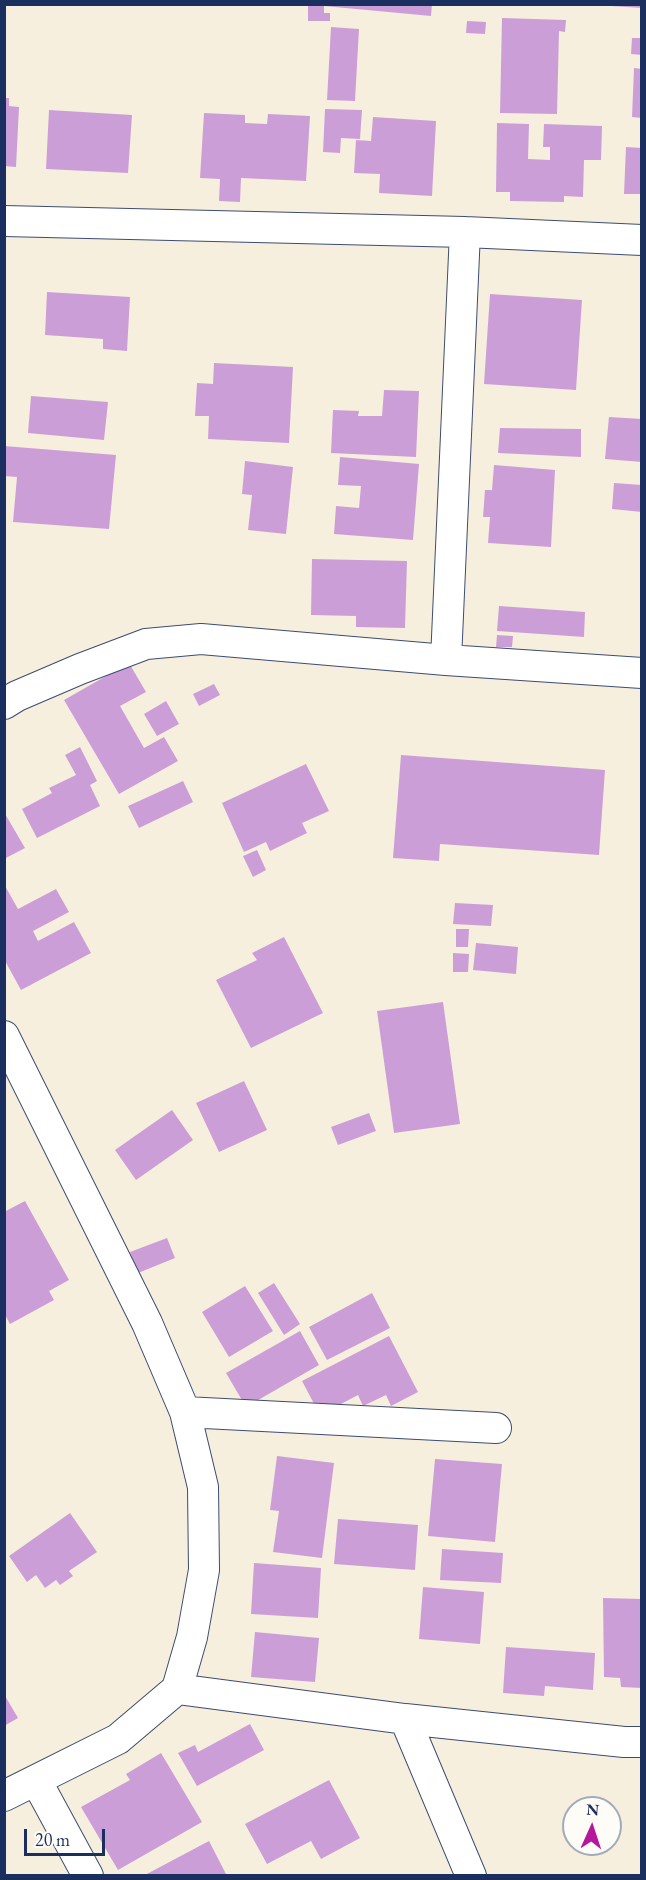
<!DOCTYPE html>
<style>
body{margin:0}
#map{position:relative;width:646px;height:1880px;overflow:hidden;background:#f7efdd;font-family:"EB Garamond",serif}
canvas{display:block}
.frame{position:absolute;inset:0;border:6px solid #1b2f5e;pointer-events:none}
.north{position:absolute;left:562px;top:1796px;width:60px;height:60px;box-sizing:border-box;background:#fdfcf7;border:2px solid #a3aaba;border-radius:50%;rotate:3deg;font-size:16px;font-weight:700;line-height:24px;text-align:center;color:#1b2f5e}
.north::after{content:'';display:block;margin:auto;width:21px;height:27px;background:#b5179e;clip-path:polygon(50% 0,100% 100%,50% 72%,0 100%)}
.scale{position:absolute;left:24px;top:1829px;width:81px;height:27px;box-sizing:border-box;border:3px solid #1b2f5e;border-top:0;padding-left:8px;font-size:18px;line-height:21px;white-space:nowrap;color:#1b2f5e;-webkit-text-stroke:4px #fdfcf7;paint-order:stroke}
</style>
<div id="map">
<canvas width="646" height="1880"></canvas>
<div class="frame"></div>
<div class="north">N</div>
<div class="scale">20 m</div>
</div>
<script>
const c = document.querySelector('canvas').getContext('2d');
c.lineJoin = 'round';
function fillPath(path, color) { c.fillStyle = color; c.fill(path, 'evenodd'); }
const poly = rows => new Path2D(rows.map(r => 'M' + r).join(''));
function trace(path, color, width, dash) { c.strokeStyle = color; c.lineWidth = width; c.lineCap = dash ? 'butt' : 'round'; c.setLineDash(dash || []); c.stroke(path); }
fillPath(poly([
 [308,4,324,4,324,13,330,13,330,21,308,21],
 [324,4,432,4,431,16,324,6],
 [611,4,642,4,642,8,611,6],
 [502,18,566,20,565,32,559,31,557,114,500,113],
 [467,21,486,22,485,34,466,33],
 [331,27,359,29,355,101,327,100],
 [632,38,642,38,642,55,631,54],
 [634,68,642,69,642,118,632,117],
 [4,98,9,98,9,106,19,107,16,167,4,166],
 [325,109,362,110,360,139,341,138,340,153,323,152],
 [49,110,132,115,128,173,46,169],
 [204,113,245,115,245,123,267,124,268,114,310,116,306,181,241,178,240,202,219,201,220,179,200,178],
 [373,117,436,121,432,196,379,193,380,174,354,173,356,140,371,141],
 [497,123,529,124,528,159,550,160,550,147,543,147,544,124,602,126,601,160,584,160,583,197,564,196,564,202,510,201,510,192,496,192],
 [626,147,642,148,642,194,624,194],
 [47,292,130,297,127,351,103,349,103,339,45,335],
 [490,294,582,300,576,390,484,384],
 [214,363,293,367,289,443,208,439,209,416,195,416,197,383,213,384],
 [384,390,419,391,416,457,331,453,333,410,359,411,358,416,382,416],
 [31,396,108,402,104,440,28,433],
 [609,417,642,419,642,462,605,459],
 [500,428,581,429,581,457,498,453],
 [4,446,116,455,109,529,13,522,17,477,4,476],
 [340,457,419,464,413,540,334,534,336,506,359,508,361,486,338,485],
 [245,461,293,467,286,534,248,530,252,495,242,494],
 [494,465,555,470,551,547,488,543,490,517,483,517,485,490,492,490],
 [614,483,642,485,642,512,612,509],
 [312,559,407,561,405,628,356,627,356,616,311,615],
 [499,606,585,612,584,637,497,631],
 [497,635,513,636,512,647,496,647],
 [129,663,146,692,120,706,144,748,164,737,178,761,119,794,64,700],
 [214,684,220,695,199,706,193,694],
 [166,701,179,724,157,736,144,714],
 [80,747,97,781,90,785,100,806,37,838,22,809,52,793,49,788,76,775,65,755],
 [401,755,605,770,599,855,440,844,439,861,393,858],
 [306,764,329,811,302,823,307,833,270,851,266,842,244,852,222,803],
 [183,781,193,802,139,828,128,806],
 [4,812,25,848,4,859],
 [257,850,266,870,253,877,243,856],
 [4,884,18,909,56,889,69,912,33,931,38,941,74,922,91,953,21,990,4,959],
 [455,903,493,905,491,926,453,924],
 [456,929,469,929,468,947,456,947],
 [284,937,323,1013,251,1048,216,980,257,960,252,953],
 [476,943,518,947,516,974,473,970],
 [453,953,469,954,468,972,453,972],
 [443,1002,460,1124,394,1133,377,1011],
 [244,1081,267,1130,219,1152,196,1103],
 [172,1110,193,1140,136,1180,115,1150],
 [369,1113,376,1131,338,1145,331,1127],
 [25,1201,69,1280,49,1291,54,1300,10,1324,4,1313,4,1212],
 [167,1238,175,1258,138,1273,130,1252],
 [274,1283,300,1324,284,1335,258,1293],
 [245,1286,273,1331,229,1357,202,1312],
 [372,1293,390,1328,327,1360,309,1327],
 [300,1331,319,1365,246,1407,226,1373],
 [389,1336,418,1392,391,1406,386,1395,363,1406,358,1395,320,1415,302,1381],
 [277,1456,334,1463,322,1558,273,1552,279,1511,270,1510],
 [435,1459,502,1464,495,1542,428,1536],
 [70,1513,97,1552,69,1571,73,1576,60,1585,56,1580,45,1588,36,1575,27,1582,9,1556],
 [338,1519,418,1525,415,1570,334,1564],
 [442,1549,503,1553,501,1583,440,1580],
 [254,1563,321,1568,318,1618,251,1614],
 [423,1587,484,1592,480,1644,419,1639],
 [603,1598,642,1599,642,1688,621,1687,620,1678,604,1677],
 [255,1632,319,1638,315,1682,251,1677],
 [506,1647,595,1653,593,1690,545,1686,544,1696,503,1693],
 [4,1694,18,1718,4,1726],
 [250,1724,264,1750,197,1786,178,1753,195,1745,198,1752],
 [161,1753,202,1822,118,1870,81,1807,130,1780,126,1774],
 [329,1780,360,1838,321,1859,311,1841,267,1864,245,1824],
 [209,1841,227,1876,143,1876]
]), '#cc9ed8');
const minor = poly([
 [4,221,465,232,642,240],
 [446,660,465,232],
 [4,704,17,696,80,669,146,644,201,639,446,660,642,673],
 [4,1036,147,1323,185,1412,203,1487,204,1570,192,1637,177,1689,118,1739,4,1796],
 [185,1412,496,1428],
 [177,1689,405,1719,624,1742,642,1742],
 [405,1719,471,1876],
 [37,1782,88,1876]
]);
trace(minor, '#3c4c71', 32);
trace(minor, '#fff', 30);
</script>
